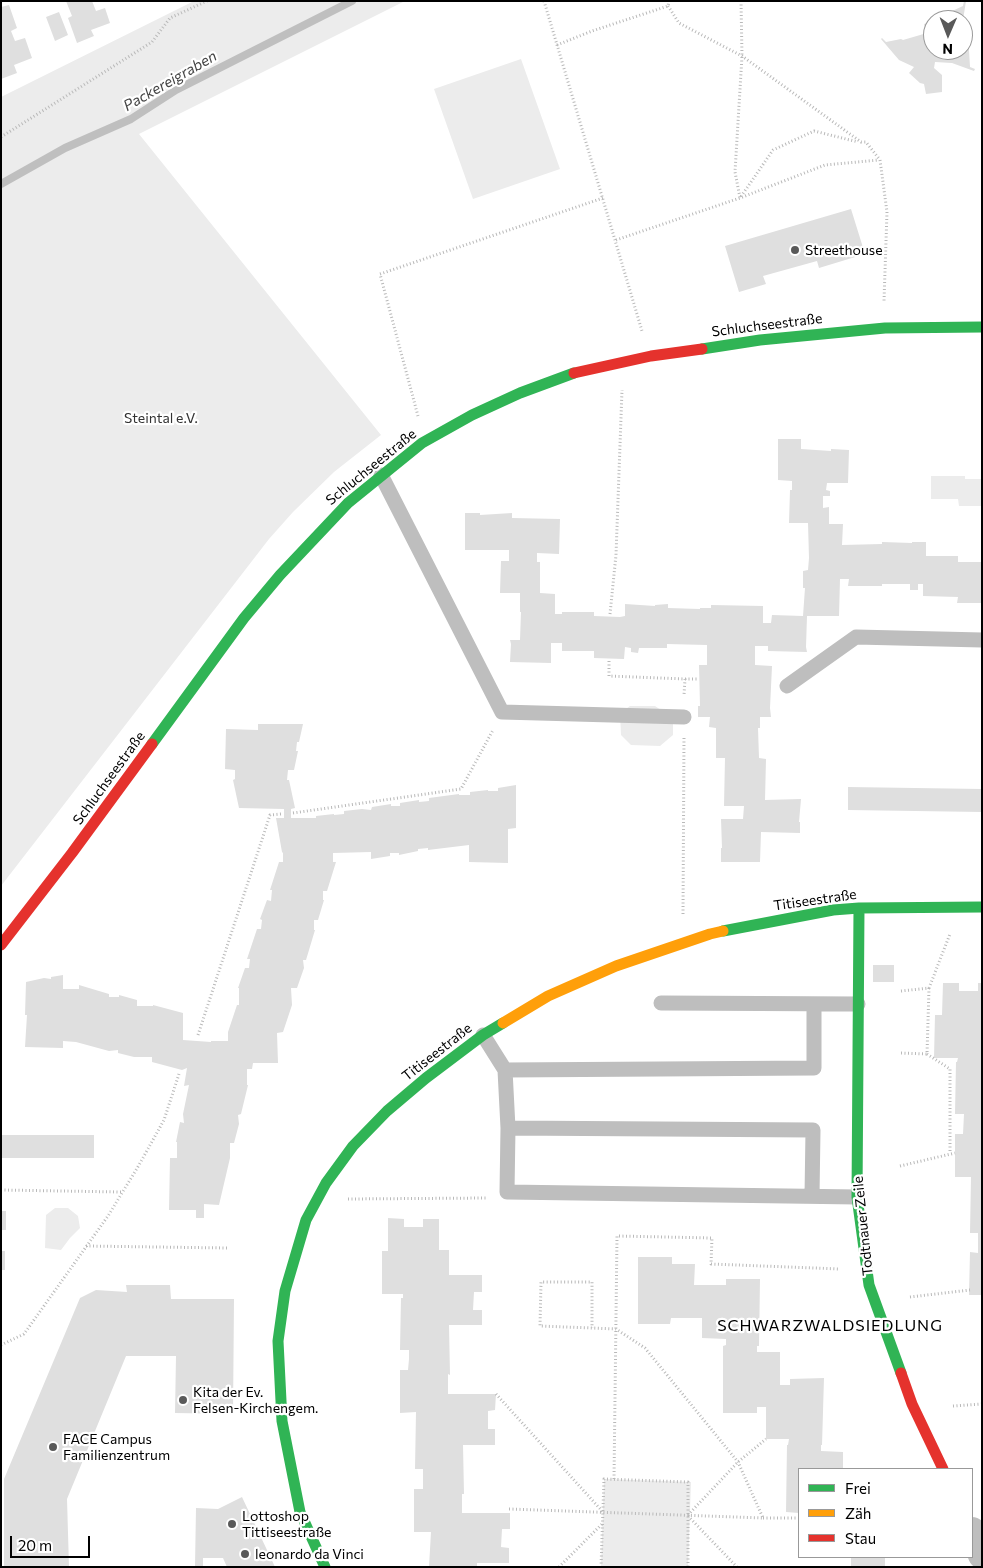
<!DOCTYPE html>
<meta charset="utf-8">
<style>
body{margin:0}
#map{position:relative;width:983px;height:1568px;overflow:hidden;background:#fff;font-family:Commissioner,sans-serif}
canvas{display:block}
.frame{position:absolute;inset:0;border:2px solid #000;pointer-events:none}
.legend{position:absolute;left:798px;top:1468px;width:175px;height:90px;box-sizing:border-box;background:#fff;border:1px solid #999;margin:0;padding:6px 9px;list-style:none;font-size:15px;color:#000}
.legend li{display:flex;align-items:center;gap:10px;height:25px}
.legend b{width:25px;border:1px solid #999}
.north{position:absolute;left:923px;top:10px;width:50px;height:50px;box-sizing:border-box;background:#fff;border:1px solid #999;border-radius:50%;rotate:181deg;font-size:14px;font-weight:700;line-height:20px;text-align:center;color:#000}
.north::after{content:'';display:block;margin:auto;width:18px;height:22px;background:#595959;clip-path:polygon(50% 0,100% 100%,50% 72%,0 100%)}
.scale{position:absolute;left:10px;top:1536px;width:80px;height:22px;box-sizing:border-box;border:2px solid #000;border-top:0;padding-left:6px;font-size:15px;line-height:18px;white-space:nowrap;color:#000;-webkit-text-stroke:4px #fff;paint-order:stroke}
</style>
<div id="map">
<canvas width="983" height="1568"></canvas>
<div class="frame"></div>
<ul class="legend">
<li><b style="height:6px;background:#30b455"></b>Frei</li>
<li><b style="height:6px;background:#ff9f0a"></b>Zäh</li>
<li><b style="height:6px;background:#e5322d"></b>Stau</li>
</ul>
<div class="north">N</div>
<div class="scale">20 m</div>
</div>
<script>
const c = document.querySelector('canvas').getContext('2d');
c.lineJoin = 'round';
function fillPath(path, color) { c.fillStyle = color; c.fill(path, 'evenodd'); }
const poly = rows => new Path2D(rows.map(r => 'M' + r).join(''));
function trace(path, color, width, dash) { c.strokeStyle = color; c.lineWidth = width; c.lineCap = dash ? 'butt' : 'round'; c.setLineDash(dash || []); c.stroke(path); }
function drawText(font, color, halo, rows, align = 'center') {
  c.font = font + ' Commissioner,sans-serif'; c.lineWidth = 4.5; c.setLineDash([]); c.textBaseline = 'middle'; c.strokeStyle = halo; c.fillStyle = color; for (const [text, x, y, turn = 0] of rows) {
    c.save(); c.translate(x, y); c.rotate((+turn || 0) * Math.PI / 180); c.textAlign = isNaN(turn) ? turn : align; if (halo) c.strokeText(text, 0, 0); c.fillText(text, 0, 0); c.restore();
  }
}
fillPath(poly([
 [194,1,405,1,139,134,381,435,334,472,293,512,269,539,1,886,1,97],
 [521,59,560,169,473,199,434,89],
 [931,476,965,476,965,479,982,479,982,506,959,506,958,499,931,499],
 [630,706,655,706,673,718,673,735,660,746,631,745,621,735,620,713],
 [55,1208,68,1208,78,1216,80,1228,70,1238,61,1250,45,1248,46,1215],
 [604,1479,691,1482,688,1567,601,1567]
]), '#ececec');
trace(poly([
 [1,184,65,148,131,119,176,90,352,1]
]), '#bfbfbf', 8);
fillPath(poly([
 [66,1,92,1,96,11,105,8,110,23,91,30,94,36,77,43,68,18,72,16],
 [964,1,966,1,963,20,940,20,949,17,950,12,963,6],
 [9,5,17,28,11,31,15,41,25,38,32,58,14,65,17,73,1,79,1,7],
 [59,12,68,35,55,41,46,17],
 [933,21,933,50,963,50,963,33,968,33,970,67,975,69,974,71,952,63,935,62,934,68,942,75,942,92,926,94,924,84,920,83,909,73,914,67,899,60,881,39,882,38,886,42,901,39,903,40,927,33,924,24],
 [851,209,865,254,819,268,817,261,763,276,766,284,739,292,725,246],
 [778,439,801,439,801,449,831,451,831,449,849,450,848,483,827,483,826,490,830,491,830,496,823,496,823,508,829,507,829,524,843,524,842,545,882,544,882,542,912,543,912,542,926,542,926,556,958,556,958,562,982,562,982,603,957,603,958,597,923,596,923,584,918,584,918,590,910,590,910,584,882,584,882,586,848,586,849,579,840,579,839,616,807,616,806,647,807,652,768,651,768,646,755,646,755,665,772,666,770,708,771,717,760,717,760,728,758,728,759,758,766,759,765,800,801,799,799,822,800,822,800,833,761,832,760,862,721,862,721,848,722,848,721,819,743,819,744,806,724,806,725,758,716,758,716,728,709,727,710,717,698,717,698,706,700,706,699,665,707,665,707,645,667,644,667,648,639,648,638,653,631,652,631,648,625,647,624,659,594,658,594,651,562,651,562,643,551,643,551,663,510,662,511,644,510,640,520,640,521,612,520,612,520,593,500,593,501,561,509,561,509,550,465,550,465,513,480,513,480,515,512,513,512,518,560,519,559,554,537,553,537,562,540,562,540,593,555,594,555,614,562,614,562,612,594,612,594,616,620,617,625,616,625,604,655,606,655,605,668,604,668,608,700,609,700,608,711,608,711,605,763,606,763,623,771,623,772,615,803,616,805,588,803,588,803,571,808,570,809,558,808,523,789,523,790,490,792,490,792,481,778,480],
 [258,724,303,724,299,742,297,742,296,751,298,751,294,770,288,770,287,780,289,780,295,808,291,809,291,818,316,818,316,816,334,814,334,815,344,814,344,811,362,809,371,810,372,807,391,804,391,806,400,806,400,803,419,800,419,802,429,801,429,798,459,794,459,795,470,795,470,792,488,790,488,791,498,791,498,788,516,785,516,828,508,829,508,863,469,862,469,845,428,850,428,848,418,849,418,851,399,855,399,853,390,853,390,856,371,859,371,852,333,853,333,862,336,862,327,891,323,891,323,900,324,900,318,920,314,920,314,930,315,930,306,960,303,960,304,968,297,988,291,988,292,1005,283,1032,277,1033,278,1063,253,1063,252,1069,247,1069,247,1085,248,1085,241,1114,238,1115,239,1124,234,1143,230,1143,230,1158,219,1205,204,1204,204,1218,196,1218,196,1210,169,1210,170,1158,177,1158,177,1142,176,1142,180,1122,184,1123,183,1114,189,1085,184,1086,187,1068,182,1070,152,1062,152,1057,134,1057,118,1053,118,1050,109,1051,76,1042,63,1041,63,1048,25,1047,27,1015,25,1015,26,982,44,978,51,979,51,977,63,975,63,989,79,989,79,985,109,994,109,997,119,997,119,995,137,1000,137,1006,153,1006,153,1005,183,1013,183,1040,211,1042,211,1041,228,1041,228,1032,237,1005,239,1005,239,988,238,988,245,968,249,968,250,959,247,959,257,929,261,929,262,920,260,919,267,900,271,901,272,890,270,890,279,862,283,862,283,853,282,852,276,818,284,818,284,809,239,808,233,780,235,779,235,770,225,769,226,729,258,730],
 [848,787,982,789,982,812,848,810],
 [873,965,894,965,894,982,873,982],
 [943,983,959,983,959,991,978,991,978,983,982,983,982,1295,969,1295,970,1252,978,1253,978,1233,970,1233,971,1177,955,1177,955,1134,963,1134,964,1114,955,1114,956,1062,957,1062,958,1058,934,1058,935,1015,942,1015],
 [1,1135,94,1135,94,1158,1,1158],
 [1,1211,6,1211,6,1230,1,1230],
 [388,1218,404,1219,404,1227,423,1227,423,1219,439,1219,439,1250,449,1250,449,1275,482,1275,482,1292,474,1292,473,1310,482,1310,482,1325,449,1325,450,1375,448,1374,448,1394,496,1394,495,1410,488,1411,488,1429,495,1429,495,1445,463,1445,464,1494,462,1494,462,1513,510,1513,510,1529,502,1529,501,1547,509,1548,509,1563,477,1563,477,1567,429,1567,431,1532,414,1532,414,1489,423,1489,423,1469,415,1469,416,1412,400,1413,400,1370,408,1370,409,1359,409,1350,400,1350,401,1298,403,1298,403,1294,382,1294,382,1251,388,1251],
 [1,1251,5,1251,5,1270,1,1270],
 [638,1257,672,1257,672,1264,695,1264,694,1285,726,1285,726,1279,760,1279,759,1346,757,1346,757,1352,780,1352,780,1385,790,1385,790,1379,824,1378,822,1445,821,1445,821,1451,843,1452,843,1469,799,1469,799,1513,786,1512,787,1445,788,1445,789,1439,766,1439,766,1407,757,1407,757,1413,723,1413,723,1346,726,1345,726,1339,702,1338,702,1318,671,1318,670,1324,638,1324],
 [126,1285,170,1285,171,1299,234,1299,233,1414,175,1413,176,1356,126,1356,67,1499,69,1567,4,1567,4,1479,80,1298,96,1290,127,1292],
 [242,1497,275,1567,227,1567,223,1558,203,1558,203,1566,195,1566,196,1508,218,1509],
 [851,1557,885,1557,885,1567,851,1567]
]), '#dfdfdf');
trace(poly([
 [544,1,642,331],
 [741,1,742,56,735,172,740,198,773,150,814,131,858,142],
 [668,6,679,23,742,56,861,142,866,142,880,160,887,212,884,301],
 [557,45,592,31,668,6,669,1],
 [1,137,152,42,170,18,207,1],
 [616,240,740,198,825,165,879,160],
 [418,416,380,274,603,198],
 [610,614,616,555,622,390],
 [609,661,609,676,685,679,684,695],
 [685,679,699,679],
 [293,813,461,789,493,730],
 [683,914,684,737],
 [901,991,929,988,950,934],
 [198,1035,270,815,281,814],
 [901,1053,927,1054,929,988],
 [927,1054,950,1069,950,1153],
 [900,1166,955,1153],
 [1,1190,121,1192],
 [348,1199,487,1198],
 [86,1246,228,1248],
 [910,1297,970,1290],
 [1,1345,24,1334,108,1216,139,1165,164,1120,179,1074],
 [496,1394,603,1512],
 [953,1406,982,1404],
 [614,1479,617,1236,712,1238,711,1264,840,1269],
 [509,1509,763,1518,738,1462,645,1348,616,1329,592,1328,540,1326,541,1282,592,1282,592,1328],
 [688,1515,738,1462,766,1439],
 [688,1516,737,1567],
 [763,1518,799,1518],
 [559,1567,602,1524],
 [601,1567,604,1479,688,1482,688,1567]
]), '#b9b9b9', 3, [1, 2.5]);
trace(poly([
 [381,475,502,712,684,717],
 [787,686,856,637,982,640],
 [661,1003,858,1004],
 [483,1035,505,1070,508,1128,507,1192,857,1197],
 [505,1070,814,1068,814,1004],
 [508,1128,813,1130,812,1196]
]), '#bebebe', 15);
trace(poly([
 [972,1531,982,1555]
]), '#bebebe', 28);
trace(poly([
 [702,349,760,340,885,328,982,327],
 [152,744,244,618,280,575,348,503,422,443,472,415,520,393,574,373],
 [859,908,857,1197,869,1285,901,1373],
 [723,931,833,910,859,908,982,907],
 [325,1567,300,1512,282,1421,278,1341,285,1291,306,1220,326,1183,353,1146,387,1111,426,1078,483,1035,503,1023]
]), '#30b455', 11);
trace(poly([
 [503,1023,548,996,616,966,710,934,723,931]
]), '#ff9f0a', 11);
trace(poly([
 [574,373,651,356,702,349],
 [1,945,72,853,152,744],
 [901,1373,912,1404,943,1469]
]), '#e5322d', 11);
for (const [x, y, r, color] of [
 [795,250,5,"#595959"],
 [183,1400,5,"#595959"],
 [53,1447,5,"#595959"],
 [232,1524,5,"#595959"],
 [245,1554,5,"#595959"]
]) { const dot = new Path2D(); dot.arc(x, y, r, 0, 2 * Math.PI); c.fillStyle = color; c.fill(dot); trace(dot, '#fff', 2); }
drawText('14px', '#000', '#fff', [
 ["Streethouse",805,250],
 ["Kita der Ev.",193,1392],
 ["Felsen-Kirchengem.",193,1408],
 ["FACE Campus",63,1439],
 ["Familienzentrum",63,1455],
 ["Lottoshop",242,1516],
 ["Tittiseestraße",242,1532],
 ["leonardo da Vinci",255,1554]
], 'left');
drawText('14px', '#000', '#fff', [
 ["Schluchseestraße",767,325,-7],
 ["Schluchseestraße",371,467,-39],
 ["Schluchseestraße",109,778,-54],
 ["Titiseestraße",815,900,-8],
 ["Titiseestraße",437,1052,-38],
 ["Todtnauer Zeile",863,1226,-96]
]);
drawText('14px', '#333', '#fff', [
 ["Steintal e.V.",161,418]
]);
drawText('italic 15px', '#444', '#fff', [
 ["Packereigraben",170,81,-30]
]);
c.letterSpacing = '1px';
drawText('16px', '#000', '#fff', [
 ["SCHWARZWALDSIEDLUNG",830,1326]
]);
c.letterSpacing = '0px';
</script>
